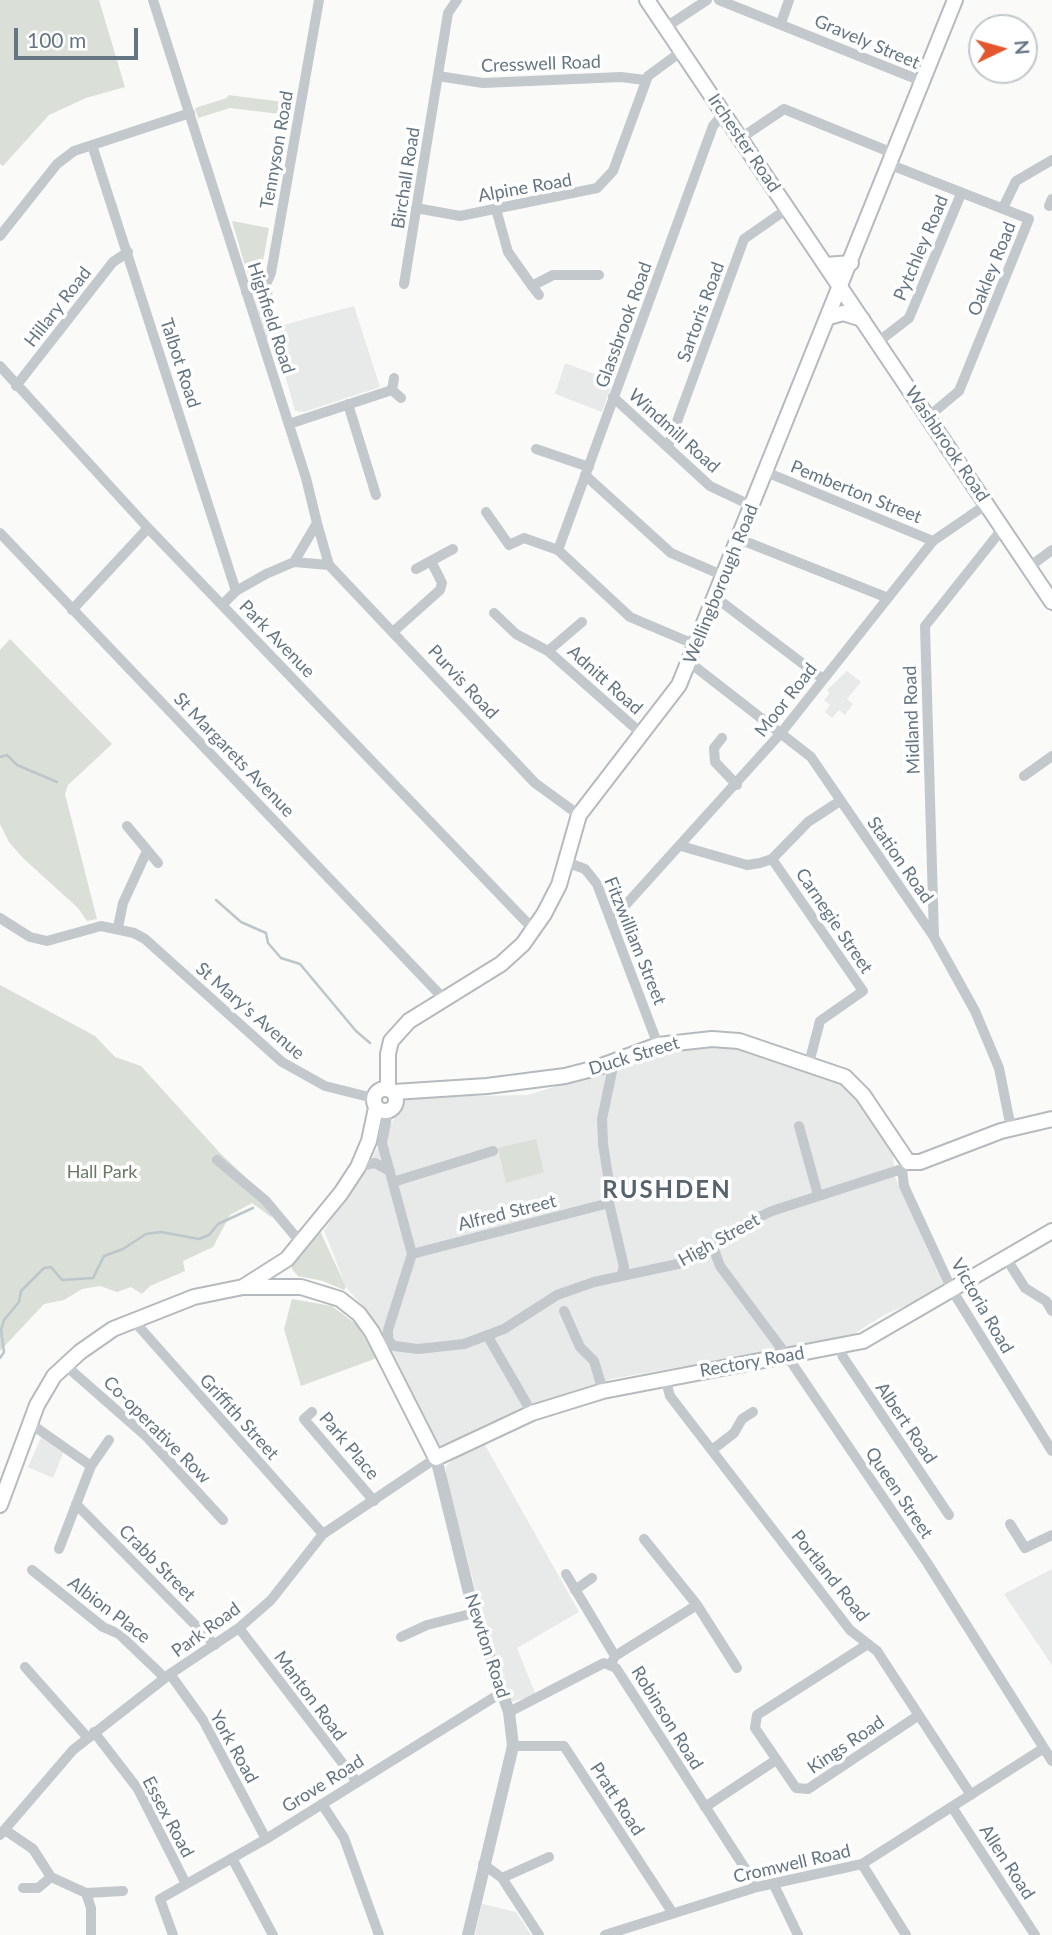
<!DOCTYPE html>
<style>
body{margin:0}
#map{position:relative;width:1052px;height:1935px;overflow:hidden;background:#fafaf8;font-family:Lato,sans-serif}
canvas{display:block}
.north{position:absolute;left:968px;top:14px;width:70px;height:70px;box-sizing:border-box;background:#fff;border:2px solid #c1c8cd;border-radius:50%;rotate:85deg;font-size:19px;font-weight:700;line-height:28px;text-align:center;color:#657683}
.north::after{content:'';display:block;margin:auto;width:24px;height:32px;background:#e4572e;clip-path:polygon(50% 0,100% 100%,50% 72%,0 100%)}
.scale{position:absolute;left:14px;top:28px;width:124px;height:32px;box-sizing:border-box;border:4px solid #657683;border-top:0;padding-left:9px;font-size:21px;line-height:24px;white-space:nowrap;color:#657683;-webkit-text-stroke:5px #fff;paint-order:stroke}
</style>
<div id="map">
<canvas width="1052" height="1935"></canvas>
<div class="north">N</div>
<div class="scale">100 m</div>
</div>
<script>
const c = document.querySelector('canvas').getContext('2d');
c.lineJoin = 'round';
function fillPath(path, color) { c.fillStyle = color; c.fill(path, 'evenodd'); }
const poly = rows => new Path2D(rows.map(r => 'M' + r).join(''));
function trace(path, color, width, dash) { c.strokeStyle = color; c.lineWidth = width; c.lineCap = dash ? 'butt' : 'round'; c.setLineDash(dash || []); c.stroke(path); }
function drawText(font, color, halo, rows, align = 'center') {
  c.font = font + ' Lato,sans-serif'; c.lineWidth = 7; c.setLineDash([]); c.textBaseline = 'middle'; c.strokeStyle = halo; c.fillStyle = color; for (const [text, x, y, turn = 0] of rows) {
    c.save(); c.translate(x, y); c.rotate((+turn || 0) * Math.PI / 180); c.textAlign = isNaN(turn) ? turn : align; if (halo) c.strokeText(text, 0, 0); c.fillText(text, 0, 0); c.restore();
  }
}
fillPath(poly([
 [354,306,380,387,304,412,295,411,272,328],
 [565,363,613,381,602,412,555,394],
 [847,671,861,682,847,699,853,704,845,715,839,710,832,718,825,712,830,705,824,700,830,693,827,690],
 [715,1047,734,1047,837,1076,856,1094,893,1156,895,1177,945,1288,884,1315,849,1337,611,1379,437,1447,370,1315,346,1287,324,1230,363,1174,406,1097,528,1095,656,1055],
 [42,1435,64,1451,53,1478,28,1467],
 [484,1443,579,1612,517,1648,536,1695,511,1702,483,1618,446,1477,446,1467,454,1456],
 [1052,1569,1052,1665,1004,1594],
 [482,1904,516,1912,531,1935,475,1935]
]), '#e8e9e9');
fillPath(poly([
 [0,0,99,0,125,87,86,98,49,115,3,166,0,164],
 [228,95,291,103,288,115,230,108,198,118,195,108,227,98],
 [232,221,269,228,260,277,248,276],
 [269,287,273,289,267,340,255,300,259,292],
 [10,639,112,744,68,785,65,794,97,919,87,921,78,908,23,858,9,842,0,824,0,650],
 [0,985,95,1036,115,1057,141,1066,220,1153,279,1209,271,1217,252,1203,230,1215,213,1247,183,1261,185,1271,150,1286,142,1294,131,1287,117,1292,100,1286,82,1289,64,1300,44,1304,0,1351],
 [536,1139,544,1172,506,1183,498,1148],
 [320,1231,346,1287,344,1290,323,1281,298,1276,292,1269,292,1262],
 [292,1299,332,1306,356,1324,377,1358,301,1386,284,1329]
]), '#dadfd7');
trace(poly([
 [0,757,7,755,17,765,57,782],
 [216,900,241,922,266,933,268,943,281,958,300,964,356,1031,370,1043],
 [0,1358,4,1352,1,1330,4,1320,19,1302,21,1291,44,1268,51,1267,62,1280,93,1278,104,1256,123,1249,146,1234,161,1232,199,1239,209,1235,218,1224,253,1208]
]), '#bbc7cb', 2.5);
const secondary = poly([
 [647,0,1052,602]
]);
const primary = poly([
 [826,265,851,263],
 [829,317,843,313,862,319],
 '374 1100a11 11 0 1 1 22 0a11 11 0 1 1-22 0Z',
 [388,1089,388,1054,391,1041,409,1021,501,964,523,944,544,914,559,885,579,815,679,685,955,0],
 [394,1092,487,1086,565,1076,596,1068,658,1045,712,1039,739,1041,845,1077,863,1095,908,1162,920,1162,1001,1131,1052,1119],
 [243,1287,287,1259,341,1193,358,1167,369,1141,376,1108],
 [0,1505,37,1405,54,1376,80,1352,113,1329,194,1297,243,1287,301,1287,340,1299,359,1314,372,1332,436,1458,532,1413,603,1391,863,1341,1052,1231]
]);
trace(secondary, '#b3babf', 18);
trace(primary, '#b5babe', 18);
trace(poly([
 [153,0,306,478,317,523,294,562,266,574,236,591,222,605],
 [719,0,924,82],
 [781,23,789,0],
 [666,27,707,0],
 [438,76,483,83,621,77,645,80],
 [741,138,784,109,895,154],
 [92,145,236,591],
 [891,165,1029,219,959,391,928,417],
 [1049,206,1052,199],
 [416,208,460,216,597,188,613,171,648,76,682,51],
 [1003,208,1016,181,1052,160],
 [496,209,508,252,532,286,553,275,599,275],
 [0,236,57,164,74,151,190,113],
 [404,284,448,13,457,0],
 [532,286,539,295],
 [246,292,267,282,271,273,319,0],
 [878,342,909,318,961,194],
 [0,366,148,528,534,930],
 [16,386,113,262,128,252],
 [392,390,401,398],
 [613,397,710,486,752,506],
 [348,404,376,495],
 [289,424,392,390,394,378],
 [668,446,744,239,787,209],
 [536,449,589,467],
 [766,472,933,541],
 [585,475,671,553,724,576],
 [486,512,509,545,524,538,558,550,630,617,696,645],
 [317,523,329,565],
 [0,533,444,999],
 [739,539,888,598],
 [558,550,713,126,724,113],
 [294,562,329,565,535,783,579,815],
 [1029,567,1052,550],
 [416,569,453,549],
 [715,597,823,679],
 [72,610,148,528],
 [494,613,516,634,548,651,642,734],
 [394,631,440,590,442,583,431,561],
 [548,651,582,622],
 [689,662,811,757,934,937,975,1011,999,1068,1011,1128],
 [722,738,714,748,715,762,737,785],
 [1024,776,1052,756],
 [127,826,158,863],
 [681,846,747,865,760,863,772,859,808,822,840,801],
 [772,859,863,991,820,1021,809,1063],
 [566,862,585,869,597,884,658,1045],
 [0,918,30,937,47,941,101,926,134,933,145,939,282,1062,325,1086,373,1098],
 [612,920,781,733,933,541,987,504],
 [118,927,123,903,147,851],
 [934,937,925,626,1003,528],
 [614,1062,602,1119,603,1144,611,1195,609,1203,624,1267,621,1276],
 [799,1126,818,1195],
 [217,1160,265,1200,301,1243],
 [358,1167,375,1163,390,1171],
 [902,1169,904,1186,952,1290,1052,1451],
 [393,1182,493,1151],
 [713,1247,720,1266,787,1356,928,1564,1052,1761],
 [412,1254,609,1203],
 [1006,1258,1025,1288,1046,1301,1052,1311],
 [564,1311,580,1347,594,1361,603,1391],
 [133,1320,323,1534],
 [487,1335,532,1413],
 [388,1340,394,1346,418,1349,464,1344,504,1329,557,1295,594,1282,682,1263,713,1247,714,1243,750,1221,772,1211,902,1169,908,1162],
 [388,1343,388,1330,412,1254,382,1143,388,1111],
 [840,1347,843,1357,949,1515],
 [65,1365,147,1437,223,1520],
 [665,1378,670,1396,850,1630,877,1651,971,1795],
 [312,1412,304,1419,374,1501],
 [31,1424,91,1466],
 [712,1450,734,1433,742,1419,753,1412],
 [76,1504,215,1645],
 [1010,1524,1025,1548,1052,1535],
 [644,1539,697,1605,737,1668],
 [59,1549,91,1466,109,1440],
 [32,1570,103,1627,119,1634,165,1678],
 [566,1574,615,1656],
 [575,1590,592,1578],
 [239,1628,357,1782],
 [401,1637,427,1625,474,1613],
 [868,1644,757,1715,755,1728,796,1788,808,1789,919,1715],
 [611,1664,615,1656,697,1605],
 [25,1667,88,1738],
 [170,1674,203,1720,266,1839],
 [509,1712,604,1663,616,1668,757,1887],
 [94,1732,138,1789,186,1884],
 [513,1746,564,1746,672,1912],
 [322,1804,344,1838,379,1935],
 [705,1807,776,1760],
 [952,1807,1035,1935],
 [5,1830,33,1849,51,1877,86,1893,91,1908,91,1935],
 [0,1835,73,1750,170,1674,239,1628,271,1600,323,1534,436,1458],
 [232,1858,273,1935],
 [483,1864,502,1878,539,1935],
 [862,1864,906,1935],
 [502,1878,549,1857],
 [773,1883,798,1935],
 [23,1888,38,1888,51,1877],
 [86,1893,123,1891],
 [173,1935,160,1899,266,1839,501,1693],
 [605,1935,757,1887,862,1864,1044,1748]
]), '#c3c8cc', 10);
trace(poly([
 [436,1458,474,1613,509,1712,513,1746,468,1935]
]), '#c3c8cc', 12);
trace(secondary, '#fff', 14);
trace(primary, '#fff', 14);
drawText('18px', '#657683', '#fff', [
 ["Gravely Street",867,42,23],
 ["Cresswell Road",541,64,-2],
 ["Irchester Road",744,143,56],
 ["Tennyson Road",277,150,-80],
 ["Birchall Road",406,178,-81],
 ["Alpine Road",525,188,-10],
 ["Pytchley Road",921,248,-67],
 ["Oakley Road",992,269,-68],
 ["Hillary Road",58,307,-52],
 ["Sartoris Road",701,312,-70],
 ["Highfield Road",271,318,72],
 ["Glassbrook Road",624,325,-70],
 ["Talbot Road",180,363,72],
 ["Windmill Road",674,431,42],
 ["Washbrook Road",947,444,56],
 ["Pemberton Street",856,492,22],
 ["Wellingborough Road",721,584,-68],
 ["Park Avenue",277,639,46],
 ["Adnitt Road",605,680,42],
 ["Purvis Road",463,682,47],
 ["Moor Road",786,700,-52],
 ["Midland Road",912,720,-92],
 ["St Margarets Avenue",234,755,46],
 ["Station Road",900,860,55],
 ["Carnegie Street",834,921,56],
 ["Fitzwilliam Street",635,941,68],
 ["St Mary's Avenue",250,1011,41],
 ["Duck Street",634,1056,-17],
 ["Alfred Street",507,1213,-14],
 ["High Street",719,1240,-29],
 ["Victoria Road",982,1306,60],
 ["Rectory Road",752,1362,-10],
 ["Griffith Street",239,1417,48],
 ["Albert Road",906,1423,56],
 ["Co-operative Row",157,1430,45],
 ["Park Place",349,1446,50],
 ["Queen Street",899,1493,56],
 ["Crabb Street",157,1563,45],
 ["Portland Road",830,1576,51],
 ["Albion Place",109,1610,37],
 ["Park Road",206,1630,-36],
 ["Newton Road",487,1646,72],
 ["Manton Road",310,1696,53],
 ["Robinson Road",667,1718,58],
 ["Kings Road",846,1745,-34],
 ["York Road",234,1747,61],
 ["Grove Road",323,1784,-32],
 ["Pratt Road",617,1799,57],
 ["Essex Road",168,1817,62],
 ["Allen Road",1007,1862,57],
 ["Cromwell Road",792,1864,-13]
]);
drawText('18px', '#687a64', '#fff', [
 ["Hall Park",102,1172]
]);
c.letterSpacing = '2px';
drawText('bold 24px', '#57646e', '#fff', [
 ["RUSHDEN",667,1190]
]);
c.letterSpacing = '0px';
</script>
